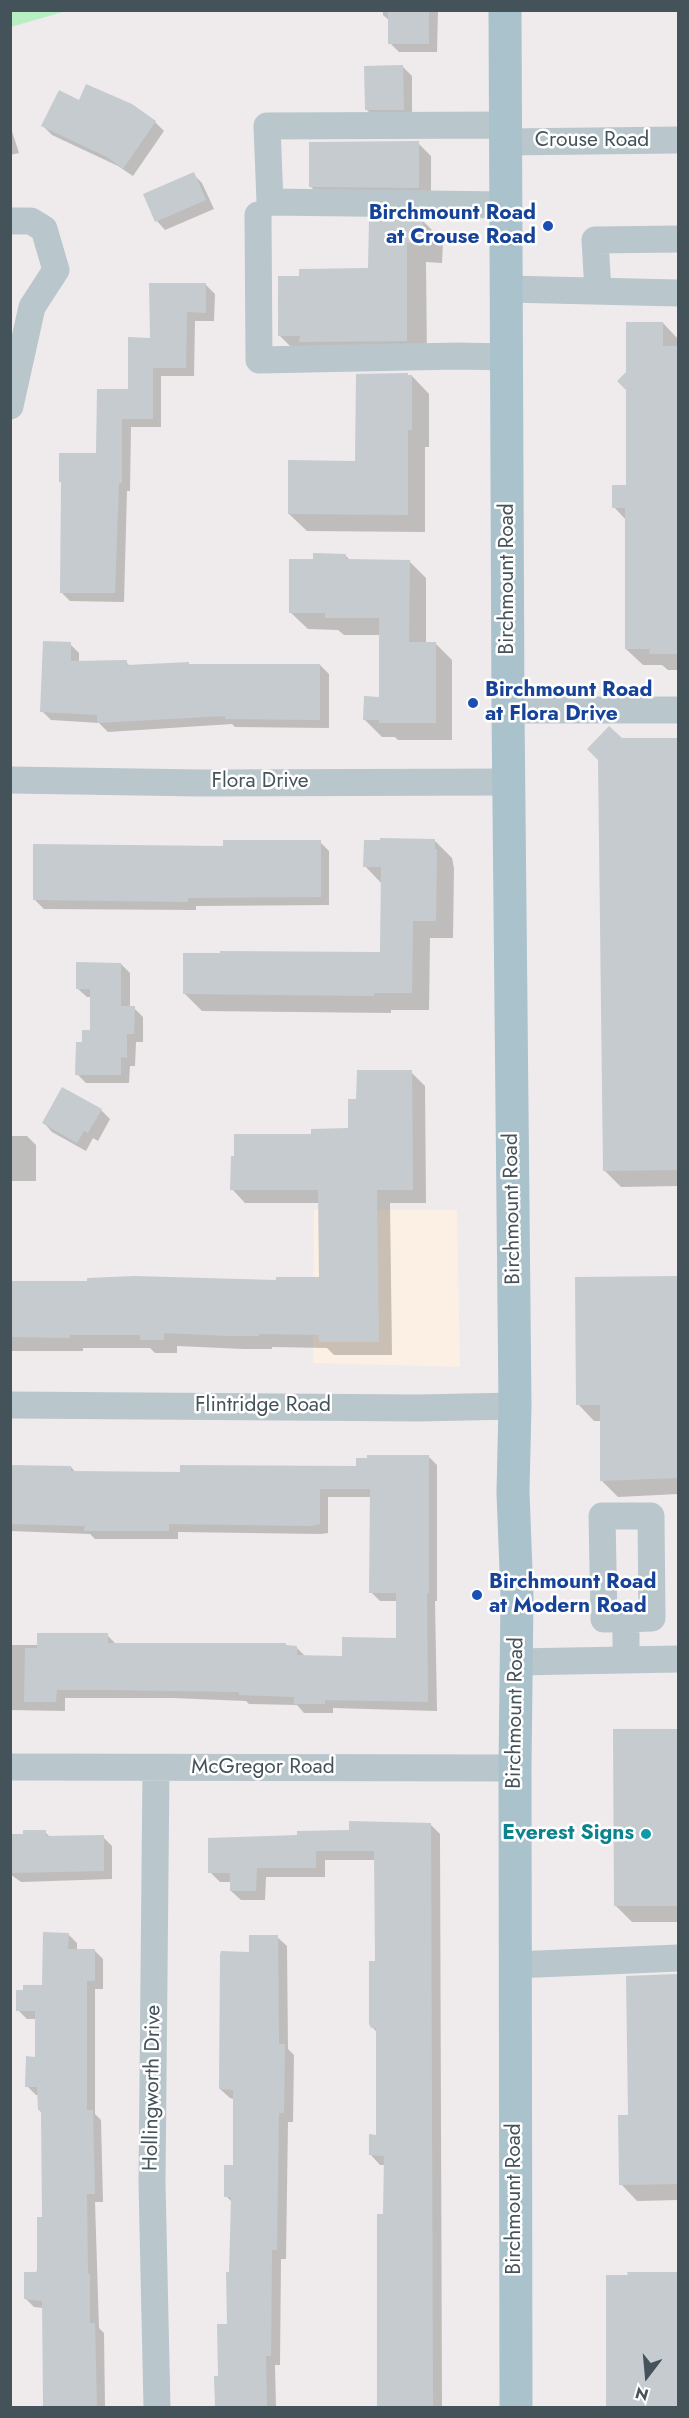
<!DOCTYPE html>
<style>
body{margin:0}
#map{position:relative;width:689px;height:2418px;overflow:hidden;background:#efebec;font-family:Jost,sans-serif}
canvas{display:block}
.frame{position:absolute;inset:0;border:12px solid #445359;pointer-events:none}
.north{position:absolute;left:617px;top:2346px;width:60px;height:60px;-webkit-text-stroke:4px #fff;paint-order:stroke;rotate:196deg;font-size:16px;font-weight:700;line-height:24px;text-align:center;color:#445359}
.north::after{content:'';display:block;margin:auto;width:21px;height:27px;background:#445359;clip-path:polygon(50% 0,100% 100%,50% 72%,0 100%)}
</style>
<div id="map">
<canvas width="689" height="2418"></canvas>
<div class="frame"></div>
<div class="north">N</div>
</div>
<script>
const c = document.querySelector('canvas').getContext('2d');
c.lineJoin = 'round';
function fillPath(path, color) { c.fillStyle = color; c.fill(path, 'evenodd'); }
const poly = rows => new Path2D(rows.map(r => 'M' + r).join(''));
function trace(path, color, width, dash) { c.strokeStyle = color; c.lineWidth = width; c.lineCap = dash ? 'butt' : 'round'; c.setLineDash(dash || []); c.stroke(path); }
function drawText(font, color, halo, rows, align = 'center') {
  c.font = font + ' Jost,sans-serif'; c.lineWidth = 5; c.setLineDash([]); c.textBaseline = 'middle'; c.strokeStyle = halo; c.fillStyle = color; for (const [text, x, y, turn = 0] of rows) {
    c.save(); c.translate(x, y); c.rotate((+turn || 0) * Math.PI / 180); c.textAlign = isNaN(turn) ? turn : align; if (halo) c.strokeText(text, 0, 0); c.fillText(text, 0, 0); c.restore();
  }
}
fillPath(poly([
 [314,1210,457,1210,460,1367,313,1363]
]), '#fcefe3');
fillPath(poly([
 [11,10,66,10,66,11,11,27]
]), '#b8efc2');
fillPath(poly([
 [383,10,438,10,437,52,399,52,390,43,390,21,383,15],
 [403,67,412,76,412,118,375,118,366,109],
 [80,102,155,122,164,131,133,176,118,166,52,135,43,126],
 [10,125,19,153,10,155],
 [418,143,431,156,431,201,324,199,310,186],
 [193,174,202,183,214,209,165,230,157,221,145,195],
 [423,221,443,241,442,263,426,262,427,360,300,356,280,336,370,270],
 [206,285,215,294,214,321,195,321,194,376,161,376,161,427,131,427,130,491,127,491,124,602,70,601,61,592,63,484,61,482,97,454,130,390,151,339],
 [663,323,678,339,678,670,668,670,662,665,643,665,626,649,626,520,614,507,628,486,628,373],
 [409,376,412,376,429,394,429,447,425,447,425,532,307,531,289,514,357,462],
 [345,555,351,561,409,561,426,578,426,643,435,643,452,660,452,740,398,740,395,737,382,737,365,720,380,698,381,635,344,635,338,630,308,629,290,612,314,561],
 [70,644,79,653,79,662,126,662,130,666,188,663,190,665,320,665,329,674,329,728,235,727,232,724,108,732,99,723,51,720,42,711],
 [678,739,678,1186,621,1187,604,1170,622,740],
 [434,840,452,858,454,868,453,938,430,938,429,1010,391,1010,391,1013,202,1011,184,993,381,953,382,884,365,866],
 [320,842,329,851,329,905,196,906,196,910,44,909,35,900,225,848],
 [121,964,130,973,130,1008,134,1008,143,1017,143,1042,136,1042,135,1066,130,1066,129,1083,86,1083,77,1074,83,1044,92,1032,91,997,87,997,78,989],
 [411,1072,425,1086,426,1203,390,1203,392,1355,334,1355,327,1348,272,1347,272,1349,244,1349,177,1346,177,1353,155,1353,150,1348,83,1348,83,1351,10,1351,10,1282,278,1281,320,1279,320,1203,245,1203,232,1189,312,1136,349,1130,358,1101],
 [101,1110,110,1119,98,1141,93,1138,86,1151,52,1132,44,1123],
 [10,1136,27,1136,36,1145,36,1181,10,1181],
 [577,1278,678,1278,678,1494,618,1497,601,1480,601,1421,594,1421,578,1404],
 [428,1456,437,1465,437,1601,435,1601,437,1711,333,1708,333,1713,304,1713,297,1705,249,1704,246,1701,172,1698,65,1698,65,1711,10,1710,10,1645,38,1645,107,1635,116,1644,296,1647,306,1657,344,1657,398,1639,397,1601,380,1601,371,1592,371,1497,328,1497,328,1533,321,1534,178,1532,178,1539,95,1539,90,1534,10,1531,10,1466,71,1467,76,1473,181,1473,358,1468],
 [678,1730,678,1922,632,1922,616,1906,615,1731],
 [430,1824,440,1834,442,2408,379,2408,385,2165,380,2165,371,2155,377,2136,377,2032,372,2027,376,1963,376,1860,325,1860,325,1877,266,1877,265,1900,241,1900,231,1891,231,1882,220,1882,210,1872,299,1836],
 [45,1832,51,1838,103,1837,112,1846,112,1879,21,1882,10,1874,10,1836],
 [68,1934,77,1943,77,1950,94,1950,103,1959,103,1989,95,1989,95,2114,101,2120,103,2202,95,2202,99,2328,104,2333,105,2408,45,2408,44,2308,34,2307,25,2298,37,2273,43,2218,42,2113,39,2110,39,2095,36,2095,27,2086,37,2058,36,2019,27,2019,18,2010,43,1987],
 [277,1937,287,1946,288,2049,294,2055,293,2122,288,2122,286,2259,281,2259,280,2365,275,2365,276,2408,216,2408,228,2325,232,2202,226,2196,234,2166,234,2099,230,2098,220,2089,250,1953],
 [676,1975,678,1978,678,2200,637,2201,621,2184,629,2116],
 [678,2273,678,2408,608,2408,629,2274]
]), '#0003');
fillPath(poly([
 [388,10,429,10,429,44,388,44],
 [403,65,404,110,365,110,364,66],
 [86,84,132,104,156,121,123,169,107,157,41,126,59,90,79,100],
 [419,141,419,188,309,187,309,142],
 [194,172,206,200,155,222,143,194],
 [369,219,423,220,423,244,407,243,407,341,299,342,300,336,278,336,278,276,299,276,299,269,368,268],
 [149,283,206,283,206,313,187,312,186,368,153,368,153,419,122,419,122,483,119,483,115,593,60,593,61,482,59,482,59,453,96,453,97,389,128,389,128,337,150,338],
 [626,322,663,322,663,346,678,346,678,654,649,654,650,649,625,649,625,508,612,508,612,485,626,485,626,390,617,381,626,372],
 [408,373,408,375,412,375,412,430,408,430,408,515,288,514,288,460,355,461,356,374],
 [313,553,346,554,346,559,410,560,409,642,436,642,436,723,379,723,379,720,363,720,364,696,379,697,379,618,325,618,325,613,289,613,289,559,313,559],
 [43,641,71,642,71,661,127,660,127,665,189,662,189,664,320,664,320,720,225,719,225,716,97,723,97,715,40,712],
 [609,726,622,738,678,738,678,1170,603,1171,598,760,587,749],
 [380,838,435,839,435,849,437,849,436,921,413,921,412,993,374,993,374,996,183,994,183,953,220,953,220,951,380,952,381,867,363,867,364,840,380,840],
 [223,840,321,840,321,897,188,898,188,902,33,900,33,844,223,846],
 [76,962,121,963,121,1006,135,1006,134,1034,127,1034,127,1058,121,1057,121,1075,75,1075,76,1042,82,1042,82,1030,90,1030,90,989,76,989],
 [357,1070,412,1070,413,1190,377,1190,379,1342,319,1342,319,1335,259,1334,259,1336,229,1336,164,1333,164,1340,140,1340,140,1335,70,1335,70,1338,10,1337,10,1281,87,1281,87,1278,135,1276,276,1280,276,1277,319,1277,318,1190,230,1190,231,1156,234,1156,234,1134,311,1134,311,1129,348,1128,348,1099,356,1099],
 [62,1087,102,1109,88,1133,84,1131,77,1143,42,1123],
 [678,1276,678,1478,600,1481,600,1405,576,1405,575,1277],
 [367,1455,429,1455,429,1593,427,1593,428,1702,325,1700,325,1704,294,1704,294,1697,239,1695,239,1692,110,1690,57,1690,56,1702,24,1702,25,1648,37,1648,37,1633,108,1633,108,1643,286,1643,286,1645,297,1646,297,1655,342,1656,342,1637,396,1638,396,1593,369,1593,370,1489,320,1489,320,1524,312,1526,169,1524,169,1531,84,1531,85,1526,10,1524,10,1465,71,1466,71,1471,180,1472,180,1465,356,1466,356,1458,367,1458],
 [613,1729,678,1729,678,1906,614,1906],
 [349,1821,431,1823,433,2408,377,2408,377,2214,383,2214,384,2156,369,2155,369,2134,376,2135,376,2028,371,2028,369,2024,369,1961,375,1961,374,1851,316,1851,316,1868,257,1868,256,1891,230,1891,230,1873,208,1873,208,1838,297,1835,297,1831,349,1830],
 [23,1830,46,1830,46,1836,104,1835,104,1871,11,1873,10,1834,23,1834],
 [43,1932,69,1933,68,1949,95,1949,95,1981,87,1981,87,2110,93,2110,95,2194,87,2194,88,2274,90,2274,90,2323,95,2323,97,2408,43,2408,42,2301,24,2299,24,2272,36,2272,37,2270,37,2217,42,2217,41,2110,38,2110,37,2087,25,2087,26,2056,35,2057,35,2011,16,2011,16,1990,23,1990,23,1985,42,1985],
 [249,1935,278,1935,279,2044,285,2044,284,2113,279,2113,277,2250,272,2250,271,2356,266,2356,267,2408,215,2408,214,2376,218,2376,217,2324,227,2324,226,2272,229,2272,231,2197,224,2197,224,2165,233,2165,233,2090,219,2089,220,1955,221,1951,249,1952],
 [677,1974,678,2184,619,2185,618,2115,628,2115,626,1976],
 [627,2272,678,2272,678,2408,606,2408,606,2275,628,2275]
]), '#c5cbcf');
trace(poly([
 [506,125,267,126,270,202,507,205],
 [506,142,678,140],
 [258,215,259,360,459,356,507,357],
 [10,221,31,221,44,229,56,270,32,307,10,406],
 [507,289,678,293],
 [598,291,595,240,678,239],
 [508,710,678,710],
 [10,780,201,783,510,782],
 [10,1405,418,1408,515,1406],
 [626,1619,604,1619,602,1516,651,1516,652,1618,626,1619,626,1660],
 [516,1662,678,1659],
 [10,1767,515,1768],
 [156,1768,152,2183,157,2408],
 [515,1965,678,1958]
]), '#b9c7cc', 27);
trace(poly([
 [505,10,508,710,515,1406,513,1492,517,1597,515,1768,516,2408]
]), '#aac2cc', 33);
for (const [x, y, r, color] of [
 [548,226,6,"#1a4fb4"],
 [473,703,6,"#1a4fb4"],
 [477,1595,6,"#1a4fb4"],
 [646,1834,6,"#0f9aa8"]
]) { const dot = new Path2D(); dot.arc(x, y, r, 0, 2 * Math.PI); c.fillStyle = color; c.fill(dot); trace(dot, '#fff', 2); }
drawText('21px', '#445359', '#fff', [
 ["Crouse Road",592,141],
 ["Birchmount Road",508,579,-90],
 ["Flora Drive",260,782],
 ["Birchmount Road",513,1209,-91],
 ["Flintridge Road",263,1406],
 ["Birchmount Road",516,1713,-89],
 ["McGregor Road",263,1768],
 ["Hollingworth Drive",153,2088,-89],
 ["Birchmount Road",515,2199,-90]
]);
drawText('bold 21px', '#164399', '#fff', [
 ["Birchmount Road",536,214,"right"],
 ["at Crouse Road",536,238,"right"],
 ["Birchmount Road",485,691],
 ["at Flora Drive",485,715],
 ["Birchmount Road",489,1583],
 ["at Modern Road",489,1607]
], 'left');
drawText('bold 21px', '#0d838f', '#fff', [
 ["Everest Signs",634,1834]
], 'right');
</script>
